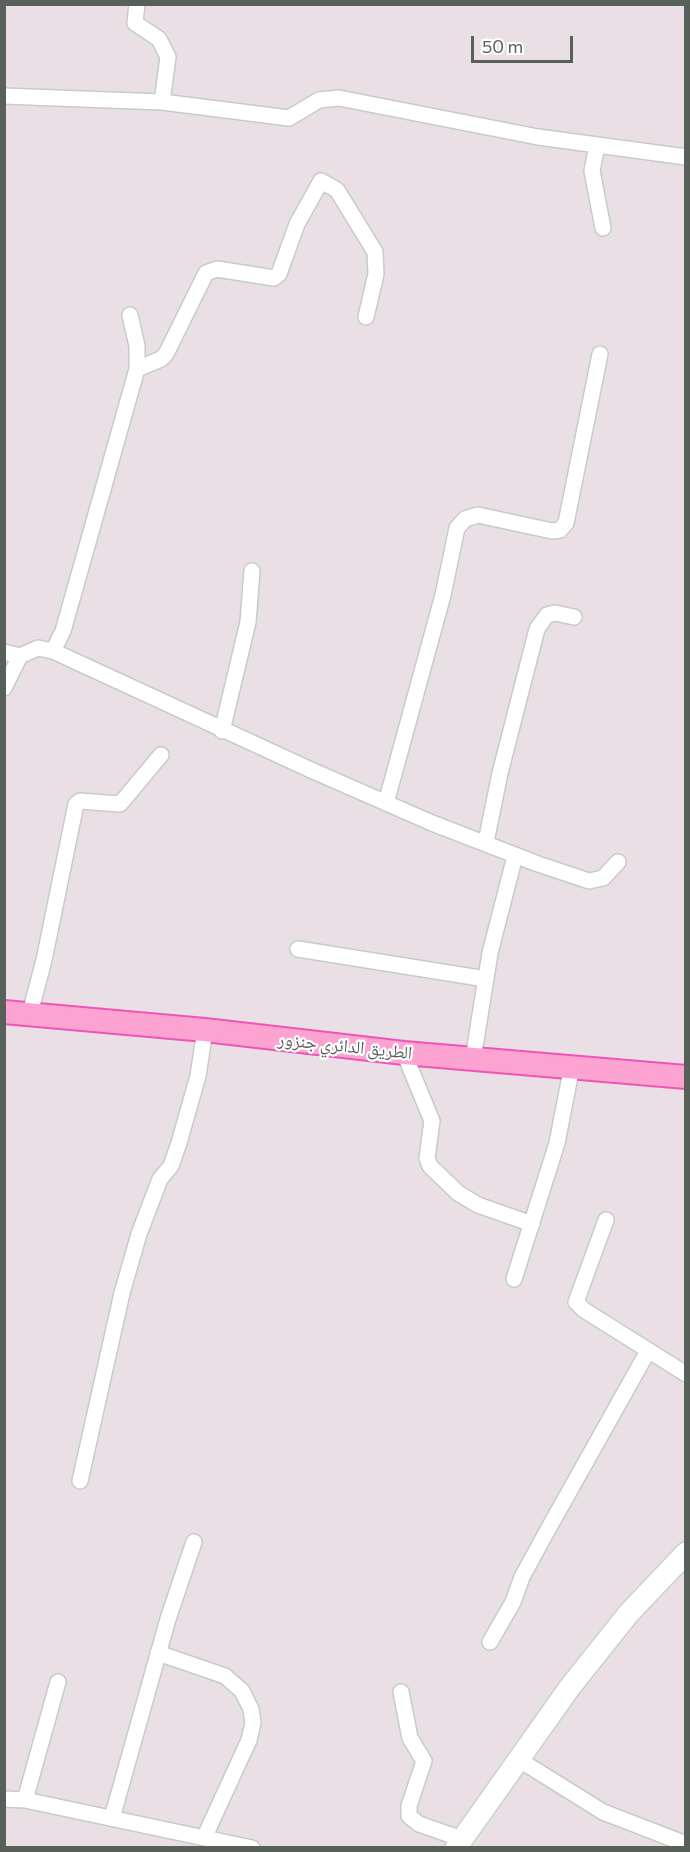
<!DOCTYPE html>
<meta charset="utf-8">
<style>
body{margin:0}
#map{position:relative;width:690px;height:1852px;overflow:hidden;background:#ebdfe6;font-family:Commissioner,sans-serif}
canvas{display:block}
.frame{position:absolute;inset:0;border:6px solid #58605a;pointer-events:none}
.scale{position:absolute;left:471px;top:36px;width:102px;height:27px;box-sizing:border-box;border:3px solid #58605a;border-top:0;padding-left:8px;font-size:18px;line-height:21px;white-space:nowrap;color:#58605a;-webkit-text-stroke:4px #fff;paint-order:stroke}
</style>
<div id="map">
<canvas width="690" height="1852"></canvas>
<div class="frame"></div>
<div class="scale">50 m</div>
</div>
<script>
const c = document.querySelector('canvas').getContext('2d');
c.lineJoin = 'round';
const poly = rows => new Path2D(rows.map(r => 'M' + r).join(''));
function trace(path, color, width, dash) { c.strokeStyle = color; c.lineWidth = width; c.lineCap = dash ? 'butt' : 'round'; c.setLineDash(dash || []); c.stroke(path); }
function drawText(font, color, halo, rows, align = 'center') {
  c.font = font + ' Commissioner,"Noto Naskh Arabic",sans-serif'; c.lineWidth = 4.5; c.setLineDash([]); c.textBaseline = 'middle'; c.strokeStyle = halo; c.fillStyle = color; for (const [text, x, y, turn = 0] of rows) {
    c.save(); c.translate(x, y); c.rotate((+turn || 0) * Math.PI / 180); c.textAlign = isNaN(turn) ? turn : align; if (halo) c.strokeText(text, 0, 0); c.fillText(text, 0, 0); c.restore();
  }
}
const street = poly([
 [137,4,135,23,159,39,168,57,162,102],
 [4,96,162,102,289,118,319,100,339,98,538,137,686,157],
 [597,145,592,171,603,228],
 [137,369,161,359,166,354,206,273,217,269,274,278,279,274,297,224,321,181,337,190,375,252,376,274,366,317],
 [53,651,311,770,432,823,538,864,589,881,603,878,618,862],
 [4,652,20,656],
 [4,688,20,656,38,648,53,651,63,631,137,369,137,346,130,315],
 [222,731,248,622,252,571],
 [386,803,443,595,457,528,465,519,478,515,552,531,560,530,566,523,600,354],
 [486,842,500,773,537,629,547,615,555,613,574,617],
 [298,949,486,979],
 [30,1013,44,960,76,804,80,801,120,804,161,755],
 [404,1053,432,1121,427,1158,430,1166,458,1193,478,1205,532,1224],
 [473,1059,490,953,515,856],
 [606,1220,576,1302,584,1310,686,1374],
 [514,1279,557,1143,572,1066],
 [80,1481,122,1293,139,1234,160,1179,171,1166,179,1143,198,1076,205,1030],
 [490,1642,513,1602,522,1577,546,1533,648,1351],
 [158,1653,225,1676,242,1691,251,1709,253,1723,249,1740,205,1836],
 [401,1692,410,1738,424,1761,409,1806,409,1816,419,1824,462,1839],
 [518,1759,603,1812,686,1844],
 [4,1799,25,1800,252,1848],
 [25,1800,58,1682],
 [112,1818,168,1619,194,1542]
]);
const secondary = poly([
 [456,1848,570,1687,629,1613,686,1553]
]);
const primary = poly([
 [4,1012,205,1030,404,1053,686,1077]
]);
trace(street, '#c6cdc8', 18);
trace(secondary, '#cad3cc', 24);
trace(primary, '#ed56b8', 26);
trace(street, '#fff', 15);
trace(secondary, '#fff', 21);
trace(primary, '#fda3d2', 22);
drawText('18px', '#58605a', '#fff', [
 ["الطريق الدائري جنزور",345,1046,6]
]);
</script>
